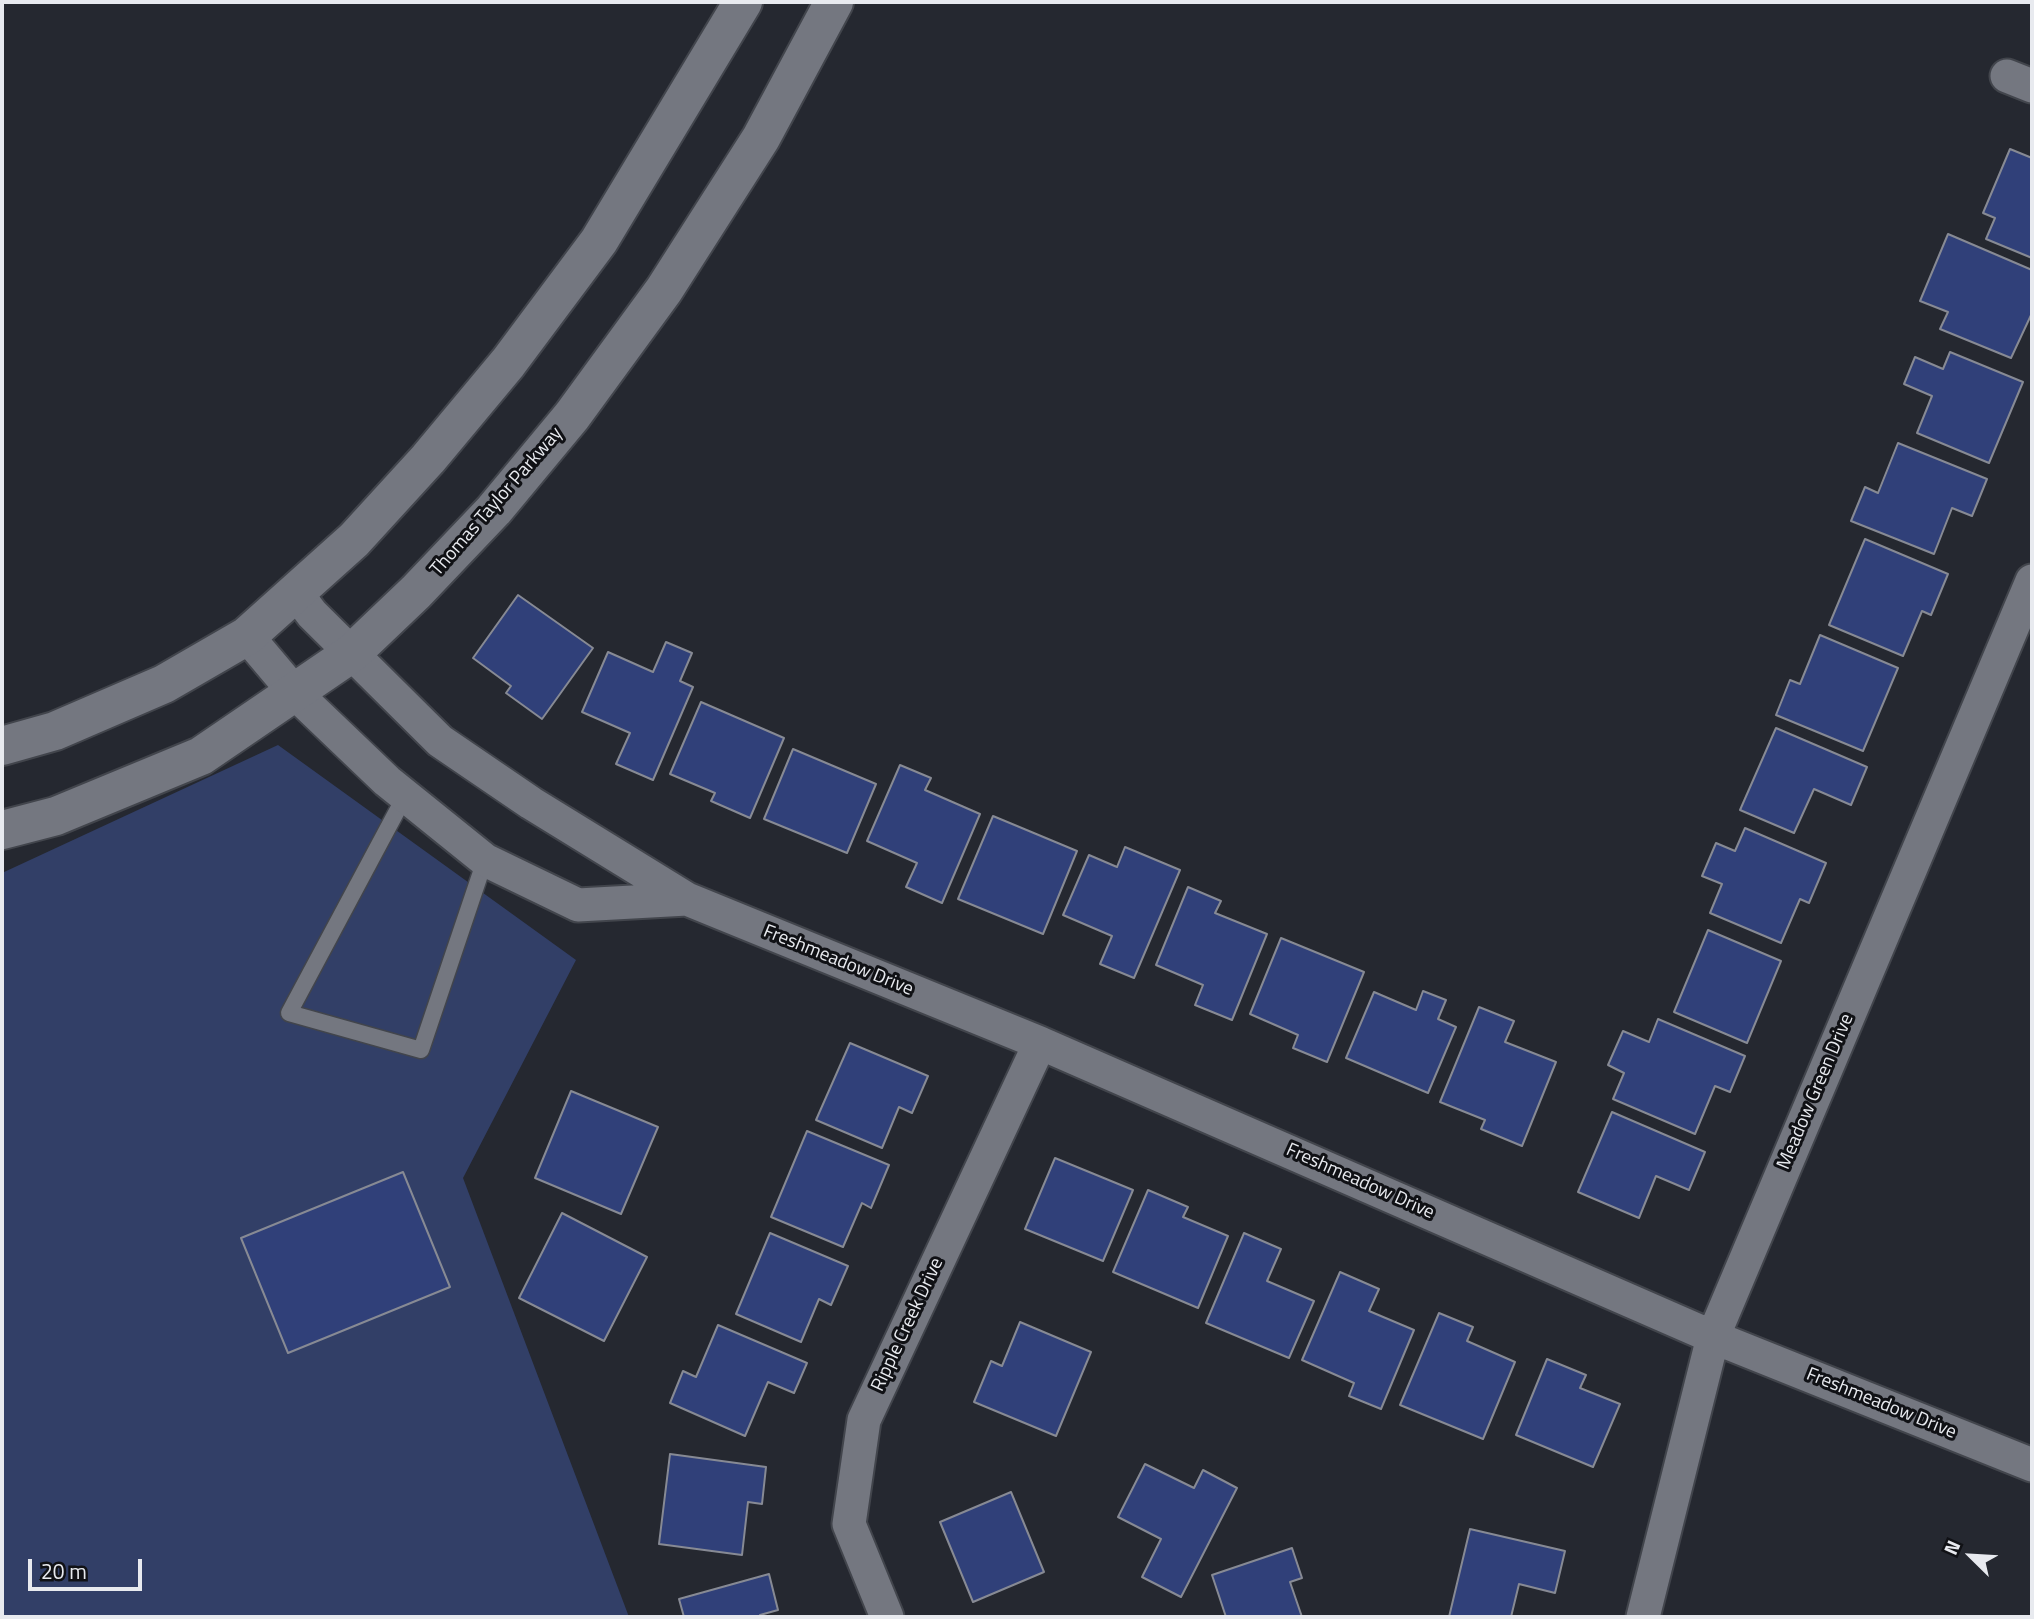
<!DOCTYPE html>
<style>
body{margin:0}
#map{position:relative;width:2034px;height:1619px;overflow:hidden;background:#252830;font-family:"Titillium Web",sans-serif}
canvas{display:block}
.frame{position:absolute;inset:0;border:4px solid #e8eaef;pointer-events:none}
.north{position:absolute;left:1936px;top:1521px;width:70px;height:70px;-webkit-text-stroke:5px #101115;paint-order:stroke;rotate:294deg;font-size:19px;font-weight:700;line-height:28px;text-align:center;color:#e8eaef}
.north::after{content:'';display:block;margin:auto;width:24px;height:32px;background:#e8eaef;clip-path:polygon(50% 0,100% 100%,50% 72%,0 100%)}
.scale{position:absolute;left:28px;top:1559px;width:114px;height:32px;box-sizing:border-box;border:4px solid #e8eaef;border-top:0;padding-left:9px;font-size:21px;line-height:24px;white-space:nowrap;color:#e8eaef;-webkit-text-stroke:5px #101115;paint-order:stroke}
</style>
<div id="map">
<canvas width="2034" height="1619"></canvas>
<div class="frame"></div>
<div class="north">N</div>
<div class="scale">20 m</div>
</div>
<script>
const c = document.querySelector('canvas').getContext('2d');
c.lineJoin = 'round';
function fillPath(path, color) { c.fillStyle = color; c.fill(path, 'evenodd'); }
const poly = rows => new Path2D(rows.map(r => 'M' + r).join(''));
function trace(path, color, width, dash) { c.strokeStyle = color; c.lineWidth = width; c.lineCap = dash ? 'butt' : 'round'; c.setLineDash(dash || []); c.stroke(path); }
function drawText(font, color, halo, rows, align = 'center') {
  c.font = font + ' "Titillium Web",sans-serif'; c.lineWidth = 6; c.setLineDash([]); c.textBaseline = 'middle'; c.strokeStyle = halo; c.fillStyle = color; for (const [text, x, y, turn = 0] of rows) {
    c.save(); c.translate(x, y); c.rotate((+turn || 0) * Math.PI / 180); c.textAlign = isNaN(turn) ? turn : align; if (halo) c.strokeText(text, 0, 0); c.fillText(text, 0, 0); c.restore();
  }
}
fillPath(poly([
 [278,745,576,960,463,1178,629,1617,2,1617,2,873]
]), '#323f67');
const building = poly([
 [2010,149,2032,158,2032,258,1986,239,1995,218,1983,213,2010,149],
 [1948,234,2032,270,2032,313,2011,358,1940,329,1948,312,1920,301,1948,234],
 [1950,352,2023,382,1989,463,1917,433,1932,396,1904,384,1915,357,1943,369,1950,352],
 [1898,443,1987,479,1972,516,1952,508,1934,554,1851,521,1865,487,1878,493,1898,443],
 [1865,539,1948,574,1931,615,1922,611,1903,656,1829,625,1865,539],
 [518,595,593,648,542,719,506,693,511,686,473,658,518,595],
 [1820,635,1898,668,1863,751,1776,715,1790,680,1800,684,1820,635],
 [666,642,692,653,680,681,693,687,653,780,616,764,630,733,582,712,608,652,653,672,666,642],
 [701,702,784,738,750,818,711,801,715,793,670,774,701,702],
 [1776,728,1867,767,1851,805,1814,789,1794,833,1740,810,1776,728],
 [793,749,876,784,847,853,764,819,793,749],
 [900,765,931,778,925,790,980,814,942,903,906,887,917,863,867,841,900,765],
 [993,816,1077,851,1043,934,958,899,993,816],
 [1745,828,1826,863,1809,903,1800,899,1781,943,1710,913,1722,884,1702,876,1716,843,1735,851,1745,828],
 [1125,847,1180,870,1134,978,1100,964,1112,936,1063,915,1089,855,1117,867,1125,847],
 [1188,887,1221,901,1215,913,1267,934,1232,1020,1195,1005,1203,985,1156,965,1188,887],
 [1708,930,1781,961,1747,1043,1674,1012,1708,930],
 [1281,938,1364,972,1327,1062,1293,1048,1298,1035,1250,1014,1281,938],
 [1423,991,1446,1000,1438,1019,1456,1027,1428,1093,1346,1058,1374,992,1416,1010,1423,991],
 [1479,1007,1514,1021,1505,1042,1556,1062,1522,1146,1481,1129,1485,1120,1440,1102,1479,1007],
 [1658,1019,1745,1056,1730,1092,1715,1086,1695,1134,1613,1099,1624,1073,1608,1065,1623,1031,1649,1042,1658,1019],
 [850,1043,928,1076,912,1113,899,1107,882,1148,816,1120,850,1043],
 [571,1091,658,1127,621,1214,535,1178,571,1091],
 [1612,1112,1705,1152,1689,1190,1656,1176,1639,1218,1578,1192,1612,1112],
 [807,1131,889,1165,871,1208,862,1203,843,1247,771,1217,807,1131],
 [1055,1158,1133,1190,1103,1261,1025,1229,1055,1158],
 [403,1172,450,1287,288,1353,241,1238,403,1172],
 [1148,1190,1188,1207,1183,1217,1228,1236,1198,1308,1113,1272,1148,1190],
 [562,1213,647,1257,604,1341,519,1298,562,1213],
 [770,1233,848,1266,831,1305,819,1299,801,1342,736,1314,770,1233],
 [1244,1233,1281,1249,1267,1281,1314,1301,1289,1358,1206,1323,1244,1233],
 [1340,1272,1379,1289,1369,1311,1414,1330,1381,1409,1349,1396,1354,1383,1302,1360,1340,1272],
 [1439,1313,1473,1327,1467,1341,1515,1362,1483,1439,1400,1405,1439,1313],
 [1020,1322,1091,1352,1056,1436,974,1402,991,1361,1002,1366,1020,1322],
 [718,1325,807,1363,794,1393,768,1382,745,1436,670,1403,683,1371,696,1377,718,1325],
 [1547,1359,1586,1375,1580,1388,1620,1404,1593,1467,1516,1435,1547,1359],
 [670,1454,766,1467,762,1504,748,1502,742,1555,659,1544,670,1454],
 [1145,1464,1194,1488,1203,1470,1237,1488,1181,1597,1142,1577,1161,1539,1118,1517,1145,1464],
 [1011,1492,1044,1572,973,1602,940,1522,1011,1492],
 [1470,1529,1565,1551,1555,1593,1519,1584,1511,1617,1449,1617,1470,1529],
 [1292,1548,1302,1578,1290,1582,1302,1617,1226,1617,1212,1575,1292,1548],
 [769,1574,778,1610,760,1615,760,1617,684,1617,679,1599,769,1574]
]);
fillPath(building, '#304079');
trace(building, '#878a94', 2);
const service = poly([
 [405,796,289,1013,421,1050,485,860]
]);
const minor = poly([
 [2007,76,2032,86],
 [296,593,312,614,440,741,531,803,687,899,1040,1043,1713,1337,2032,1465],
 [247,636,296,694,387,781,485,860,578,905,687,899],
 [887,1617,849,1524,864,1420,1040,1043],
 [1643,1617,1713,1337,2032,581]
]);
const tertiary = poly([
 [2,746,55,731,164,684,247,636,354,540,428,459,508,363,599,241,743,2],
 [2,830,56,816,201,756,352,653,416,592,494,510,572,416,664,290,761,138,834,2]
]);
trace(service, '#42454c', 19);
trace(minor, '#42454c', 37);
trace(tertiary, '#42454c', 42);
trace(service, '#747780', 16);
trace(minor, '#747780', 33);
trace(tertiary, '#747780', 38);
drawText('19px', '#e8eaef', '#101115', [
 ["Thomas Taylor Parkway",497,502,-49],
 ["Freshmeadow Drive",838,961,22],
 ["Meadow Green Drive",1816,1092,-67],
 ["Freshmeadow Drive",1360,1182,24],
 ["Ripple Creek Drive",908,1325,-65],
 ["Freshmeadow Drive",1881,1404,22]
]);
</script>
